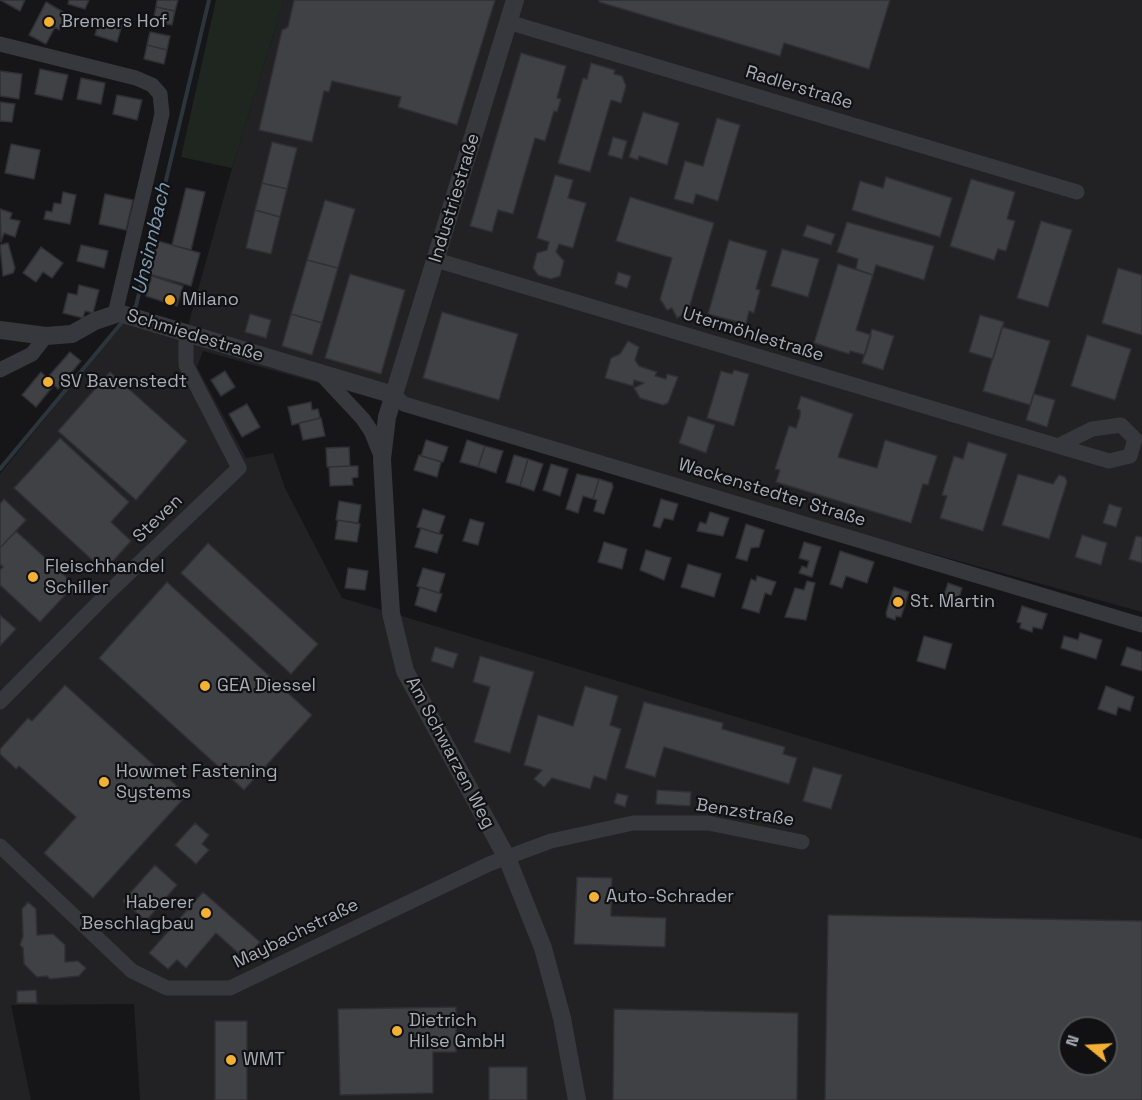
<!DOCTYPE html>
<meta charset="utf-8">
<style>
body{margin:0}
#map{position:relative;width:1142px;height:1100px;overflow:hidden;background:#161618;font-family:"Space Grotesk",sans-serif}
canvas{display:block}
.north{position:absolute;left:1058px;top:1016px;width:60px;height:60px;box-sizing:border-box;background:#111113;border:2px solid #4d4f55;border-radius:50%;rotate:288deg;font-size:16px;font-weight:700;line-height:24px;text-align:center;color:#a8adb8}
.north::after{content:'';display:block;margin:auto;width:21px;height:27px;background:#f2b134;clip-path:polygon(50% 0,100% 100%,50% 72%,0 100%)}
</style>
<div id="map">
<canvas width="1142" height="1100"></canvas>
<div class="north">N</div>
</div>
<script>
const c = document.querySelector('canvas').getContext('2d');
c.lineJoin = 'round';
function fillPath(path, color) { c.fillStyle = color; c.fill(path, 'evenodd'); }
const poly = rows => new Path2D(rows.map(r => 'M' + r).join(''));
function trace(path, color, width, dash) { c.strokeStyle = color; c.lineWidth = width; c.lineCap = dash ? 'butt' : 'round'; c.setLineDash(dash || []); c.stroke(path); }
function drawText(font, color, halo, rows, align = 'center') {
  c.font = font + ' "Space Grotesk",sans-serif'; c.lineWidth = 4.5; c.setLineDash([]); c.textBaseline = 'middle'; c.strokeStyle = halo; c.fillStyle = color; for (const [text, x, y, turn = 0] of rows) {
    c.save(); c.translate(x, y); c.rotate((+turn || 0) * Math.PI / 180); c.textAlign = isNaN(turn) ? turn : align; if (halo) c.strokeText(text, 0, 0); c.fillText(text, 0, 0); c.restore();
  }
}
fillPath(poly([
 [284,0,1142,0,1142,612,203,351,197,367,246,458,273,453,285,488,342,598,1142,839,1142,1100,140,1100,134,1004,11,1005,31,1100,0,1100,0,474,125,320,186,333,232,168],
 [1070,1028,1106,1028,1106,1064,1070,1064]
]), '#222225');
fillPath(poly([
 [216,0,284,0,232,168,181,157]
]), '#1e261f');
trace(poly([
 [132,310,136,306,209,0],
 [0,469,123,321]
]), '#2c353c', 4);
const building = poly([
 [0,0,25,0,20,11,0,0],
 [69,0,89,0,85,9,68,4,69,0],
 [157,0,178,0,175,11,156,7,157,0],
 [294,0,495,0,457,125,398,107,401,97,332,81,329,92,324,91,312,142,259,130,282,30,288,27,294,0],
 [599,0,890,0,869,69,784,43,780,56,599,2,599,0],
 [46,2,63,12,61,15,66,17,59,30,55,27,46,44,29,35,46,2],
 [156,7,175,11,172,25,153,21,156,7],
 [100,18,122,25,117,42,95,35,100,18],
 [150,32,170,36,167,50,147,45,150,32],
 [147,45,167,50,164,64,144,59,147,45],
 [521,53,566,66,557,98,561,99,557,112,554,111,545,141,535,138,513,214,498,210,492,232,470,226,521,53],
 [591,63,615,70,614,74,622,76,626,86,621,103,611,100,590,172,558,163,583,78,587,79,591,63],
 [40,69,68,75,62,100,35,94,40,69],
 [0,71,22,74,19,99,0,96,0,71],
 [81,78,105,83,101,104,77,99,81,78],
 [117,95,142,100,137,120,113,114,117,95],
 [0,102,15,104,12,122,0,121,0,102],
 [643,112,679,123,667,165,639,156,638,160,629,157,643,112],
 [717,118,740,125,718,201,696,194,693,204,674,199,685,161,703,166,717,118],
 [613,137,627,141,622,159,608,155,613,137],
 [272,142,297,148,287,189,262,183,272,142],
 [11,144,40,150,34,179,5,173,11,144],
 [555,175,573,180,568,198,586,203,573,248,559,244,556,252,564,261,560,276,551,279,538,275,533,268,537,253,547,250,549,242,537,238,555,175],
 [886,177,952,198,940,237,852,210,860,181,883,188,886,177],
 [971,179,1015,192,1007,219,1015,221,1006,251,998,249,994,260,950,246,971,179],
 [262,183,287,189,280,217,255,210,262,183],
 [186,188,205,192,191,250,172,245,186,188],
 [63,192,76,195,70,224,44,219,46,211,52,212,54,203,61,204,63,192],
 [105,194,133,200,126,230,99,224,105,194],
 [630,197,714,223,688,312,677,318,672,308,667,310,660,299,672,258,616,241,630,197],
 [325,200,355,209,338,268,307,260,325,200],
 [0,209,12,213,10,219,20,221,15,237,4,233,1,242,0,209],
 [255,210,280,217,271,254,246,248,255,210],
 [1041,221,1072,230,1048,307,1017,298,1041,221],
 [847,222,934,246,924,280,876,265,873,275,856,269,858,259,837,252,847,222],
 [807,225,835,234,831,245,803,236,807,225],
 [729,240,767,251,756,289,760,290,754,313,749,311,746,324,708,314,729,240],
 [158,241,200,253,191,286,149,274,158,241],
 [8,243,15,268,13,273,3,276,0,245,8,243],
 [81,245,108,251,104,268,77,261,81,245],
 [41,247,63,263,52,278,43,272,36,282,23,273,41,247],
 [782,249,819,259,808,297,771,286,782,249],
 [307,260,338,268,322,323,291,314,307,260],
 [838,264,873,275,856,330,871,335,865,355,850,351,849,354,814,343,838,264],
 [1118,268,1142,275,1142,335,1102,323,1118,268],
 [618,272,631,276,627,288,615,284,618,272],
 [350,274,405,290,381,374,325,358,350,274],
 [152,276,183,286,177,306,146,296,152,276],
 [79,285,99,290,93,313,85,311,83,318,63,313,68,293,77,295,79,285],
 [442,312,518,334,499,400,423,378,442,312],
 [250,314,271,320,266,338,245,332,250,314],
 [291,314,322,323,312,355,282,346,291,314],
 [980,315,1004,322,993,359,969,352,980,315],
 [1002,327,1050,341,1030,405,983,391,1002,327],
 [872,329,894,336,883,370,862,363,872,329],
 [1087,335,1131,349,1115,400,1071,386,1087,335],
 [628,341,639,347,635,360,639,366,657,372,655,376,666,379,667,374,678,377,668,403,663,405,640,398,634,388,644,383,634,380,633,386,605,378,611,358,620,354,628,341],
 [70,352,81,361,58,389,54,385,36,407,22,395,41,372,47,378,70,352],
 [734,370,749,374,734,426,707,418,721,371,732,374,734,370],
 [225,371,235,387,221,396,211,380,225,371],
 [110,372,187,441,136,500,58,431,110,372],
 [1034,394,1055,400,1047,427,1026,420,1034,394],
 [801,396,853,414,838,457,877,468,885,440,937,456,928,485,923,484,911,523,776,482,780,470,775,469,789,426,796,428,800,416,800,410,797,409,801,396],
 [311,402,312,410,318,409,320,418,292,425,288,407,311,402],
 [247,404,260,427,242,437,229,414,247,404],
 [688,416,715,425,706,453,679,443,688,416],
 [321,418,325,436,303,440,299,423,321,418],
 [60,438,129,502,111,522,131,541,104,571,14,488,60,438],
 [426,440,448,447,443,462,421,456,426,440],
 [467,440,485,446,478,467,460,462,467,440],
 [968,442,1007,454,983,531,940,518,947,496,942,495,954,456,963,459,968,442],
 [485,446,503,451,496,473,478,467,485,446],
 [349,447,350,466,327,467,326,448,349,447],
 [419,455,441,462,437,477,414,470,419,455],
 [514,455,528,459,520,486,506,482,514,455],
 [528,459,543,464,534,491,520,486,528,459],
 [551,464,568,469,560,496,543,490,551,464],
 [350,466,358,466,358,477,352,478,353,485,330,486,329,467,350,466],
 [577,474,599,479,593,499,583,496,578,513,566,509,577,474],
 [1018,474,1053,484,1059,475,1065,477,1067,482,1049,539,1002,525,1018,474],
 [599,479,612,483,613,487,604,514,594,511,597,500,593,499,599,479],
 [4,499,26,520,0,548,0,504,4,499],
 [661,499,678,504,673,520,664,518,660,528,653,526,661,499],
 [339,501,361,505,358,523,336,520,339,501],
 [1109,504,1122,508,1116,527,1103,523,1109,504],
 [423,509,445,516,439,534,417,527,423,509],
 [710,512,729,518,723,536,697,531,700,522,706,524,710,512],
 [470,519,484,523,478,545,463,541,470,519],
 [338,520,360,524,357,542,335,539,338,520],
 [746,524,764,530,759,547,751,548,747,561,736,558,746,524],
 [421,528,443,535,437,553,415,547,421,528],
 [16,531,78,588,71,595,68,592,40,622,0,585,0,570,3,567,0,564,0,548,16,531],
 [1082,535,1107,543,1101,565,1075,557,1082,535],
 [1136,536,1142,537,1142,563,1129,559,1136,536],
 [604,542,627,549,622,569,598,562,604,542],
 [804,542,821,547,812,577,799,573,802,566,807,568,809,561,799,558,804,542],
 [208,543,318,644,291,674,181,573,208,543],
 [646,550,671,558,664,580,640,570,646,550],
 [840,551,874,562,867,583,846,576,842,588,830,584,840,551],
 [688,564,721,574,714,597,681,587,688,564],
 [348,568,368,571,365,590,345,588,348,568],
 [423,568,445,574,439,593,417,586,423,568],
 [757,576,776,582,771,595,765,593,759,613,742,608,751,579,756,581,757,576],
 [807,581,815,583,806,620,785,617,795,588,804,590,807,581],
 [167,582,312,715,244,790,99,658,167,582],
 [948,583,962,588,956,608,941,604,948,583],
 [420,587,442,594,436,612,415,605,420,587],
 [894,587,909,592,901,617,896,616,895,620,887,617,886,613,894,587],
 [1022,606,1047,614,1042,629,1033,627,1032,632,1020,628,1021,623,1017,622,1022,606],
 [0,615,16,629,0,646,0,615],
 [1080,633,1102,640,1096,659,1061,648,1064,636,1078,640,1080,633],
 [924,636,952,644,945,669,917,661,924,636],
 [435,647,458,654,453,668,431,661,435,647],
 [1127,647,1142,652,1142,671,1121,665,1127,647],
 [480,656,534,672,510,753,474,742,490,687,473,682,480,656],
 [65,685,187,795,93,898,44,853,76,817,19,766,16,769,0,754,0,749,28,718,32,721,65,685],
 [585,686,618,696,610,725,621,729,606,780,594,776,590,789,552,778,544,787,534,779,542,770,524,765,538,715,573,726,585,686],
 [1106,686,1134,697,1130,711,1118,707,1116,715,1098,709,1106,686],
 [644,702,723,723,722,729,785,747,783,754,797,758,789,784,664,747,655,777,625,768,644,702],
 [813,767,842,775,831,809,803,801,813,767],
 [657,790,691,792,690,806,656,804,657,790],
 [617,793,628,796,625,807,614,803,617,793],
 [195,823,209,835,202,844,209,850,196,864,175,845,195,823],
 [155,865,177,885,146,921,123,901,155,865],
 [577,877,612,878,611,916,666,918,665,947,574,944,577,877],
 [203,892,260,942,245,959,216,933,186,968,177,960,168,969,149,953,203,892],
 [28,902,36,909,37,935,53,934,65,945,65,962,78,961,86,968,79,976,50,979,47,976,37,977,24,964,23,948,20,945,23,936,22,909,28,902],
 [828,915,1142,921,1142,1100,825,1100,828,915],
 [1070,1028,1106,1028,1106,1064,1070,1064,1070,1028],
 [36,990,37,1003,17,1003,17,991,36,990],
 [456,1007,456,1052,433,1052,433,1093,340,1095,338,1009,456,1007],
 [614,1009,798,1013,797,1100,613,1100,614,1009],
 [215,1021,247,1021,247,1100,215,1100,215,1021],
 [489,1067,527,1067,527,1100,489,1100,489,1067]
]);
fillPath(building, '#404145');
trace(building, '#303034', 1.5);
trace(poly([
 [508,22,1077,192],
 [0,44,136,78,152,85,160,94,162,114,115,314],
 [436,260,1058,446,1109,461,1130,456,1135,439,1121,425,1092,429,1058,446],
 [0,370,32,354,46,336],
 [321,374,363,419,371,431,382,458],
 [394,395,404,404,1142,625],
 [0,702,109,592,239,468,186,365,186,333],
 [0,846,132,971,167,988,230,988,489,864,551,841,633,823,708,823,802,842]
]), '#37383d', 15);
trace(poly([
 [515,0,387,417,382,459,389,582,391,613,405,671,507,858,543,948,562,1018,577,1100],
 [0,330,46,336,72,334,95,321,119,313,394,395]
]), '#37383d', 18);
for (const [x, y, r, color] of [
 [49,22,6,"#f2b134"],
 [170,300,6,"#f2b134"],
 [48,382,6,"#f2b134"],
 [33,577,6,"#f2b134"],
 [898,602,6,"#f2b134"],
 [205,686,6,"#f2b134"],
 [104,782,6,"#f2b134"],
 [594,897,6,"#f2b134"],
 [206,913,6,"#f2b134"],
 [397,1031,6,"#f2b134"],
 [231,1060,6,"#f2b134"]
]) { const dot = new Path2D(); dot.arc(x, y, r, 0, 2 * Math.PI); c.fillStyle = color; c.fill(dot); trace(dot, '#111113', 2); }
drawText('18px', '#a8adb8', '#111113', [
 ["Bremers Hof",61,22],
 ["Milano",182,300],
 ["SV Bavenstedt",60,382],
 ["Fleischhandel",45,567],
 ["Schiller",45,588],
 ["St. Martin",910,602],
 ["GEA Diessel",217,686],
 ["Howmet Fastening",116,772],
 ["Systems",116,793],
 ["Auto-Schrader",606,897],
 ["Haberer",194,903,"right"],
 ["Beschlagbau",194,924,"right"],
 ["Dietrich",409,1021],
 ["Hilse GmbH",409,1042],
 ["WMT",243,1060]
], 'left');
drawText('18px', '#a8adb8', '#111113', [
 ["Radlerstraße",799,88,17],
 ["Industriestraße",455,198,-73],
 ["Utermöhlestraße",753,335,17],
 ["Schmiedestraße",195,336,17],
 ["Wackenstedter Straße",772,493,17],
 ["Steven",158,519,-44],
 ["Am Schwarzen Weg",450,753,62],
 ["Benzstraße",745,813,9],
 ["Maybachstraße",296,934,-26]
]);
drawText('italic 20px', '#7f9bb3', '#111113', [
 ["Unsinnbach",152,239,-77]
]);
</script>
